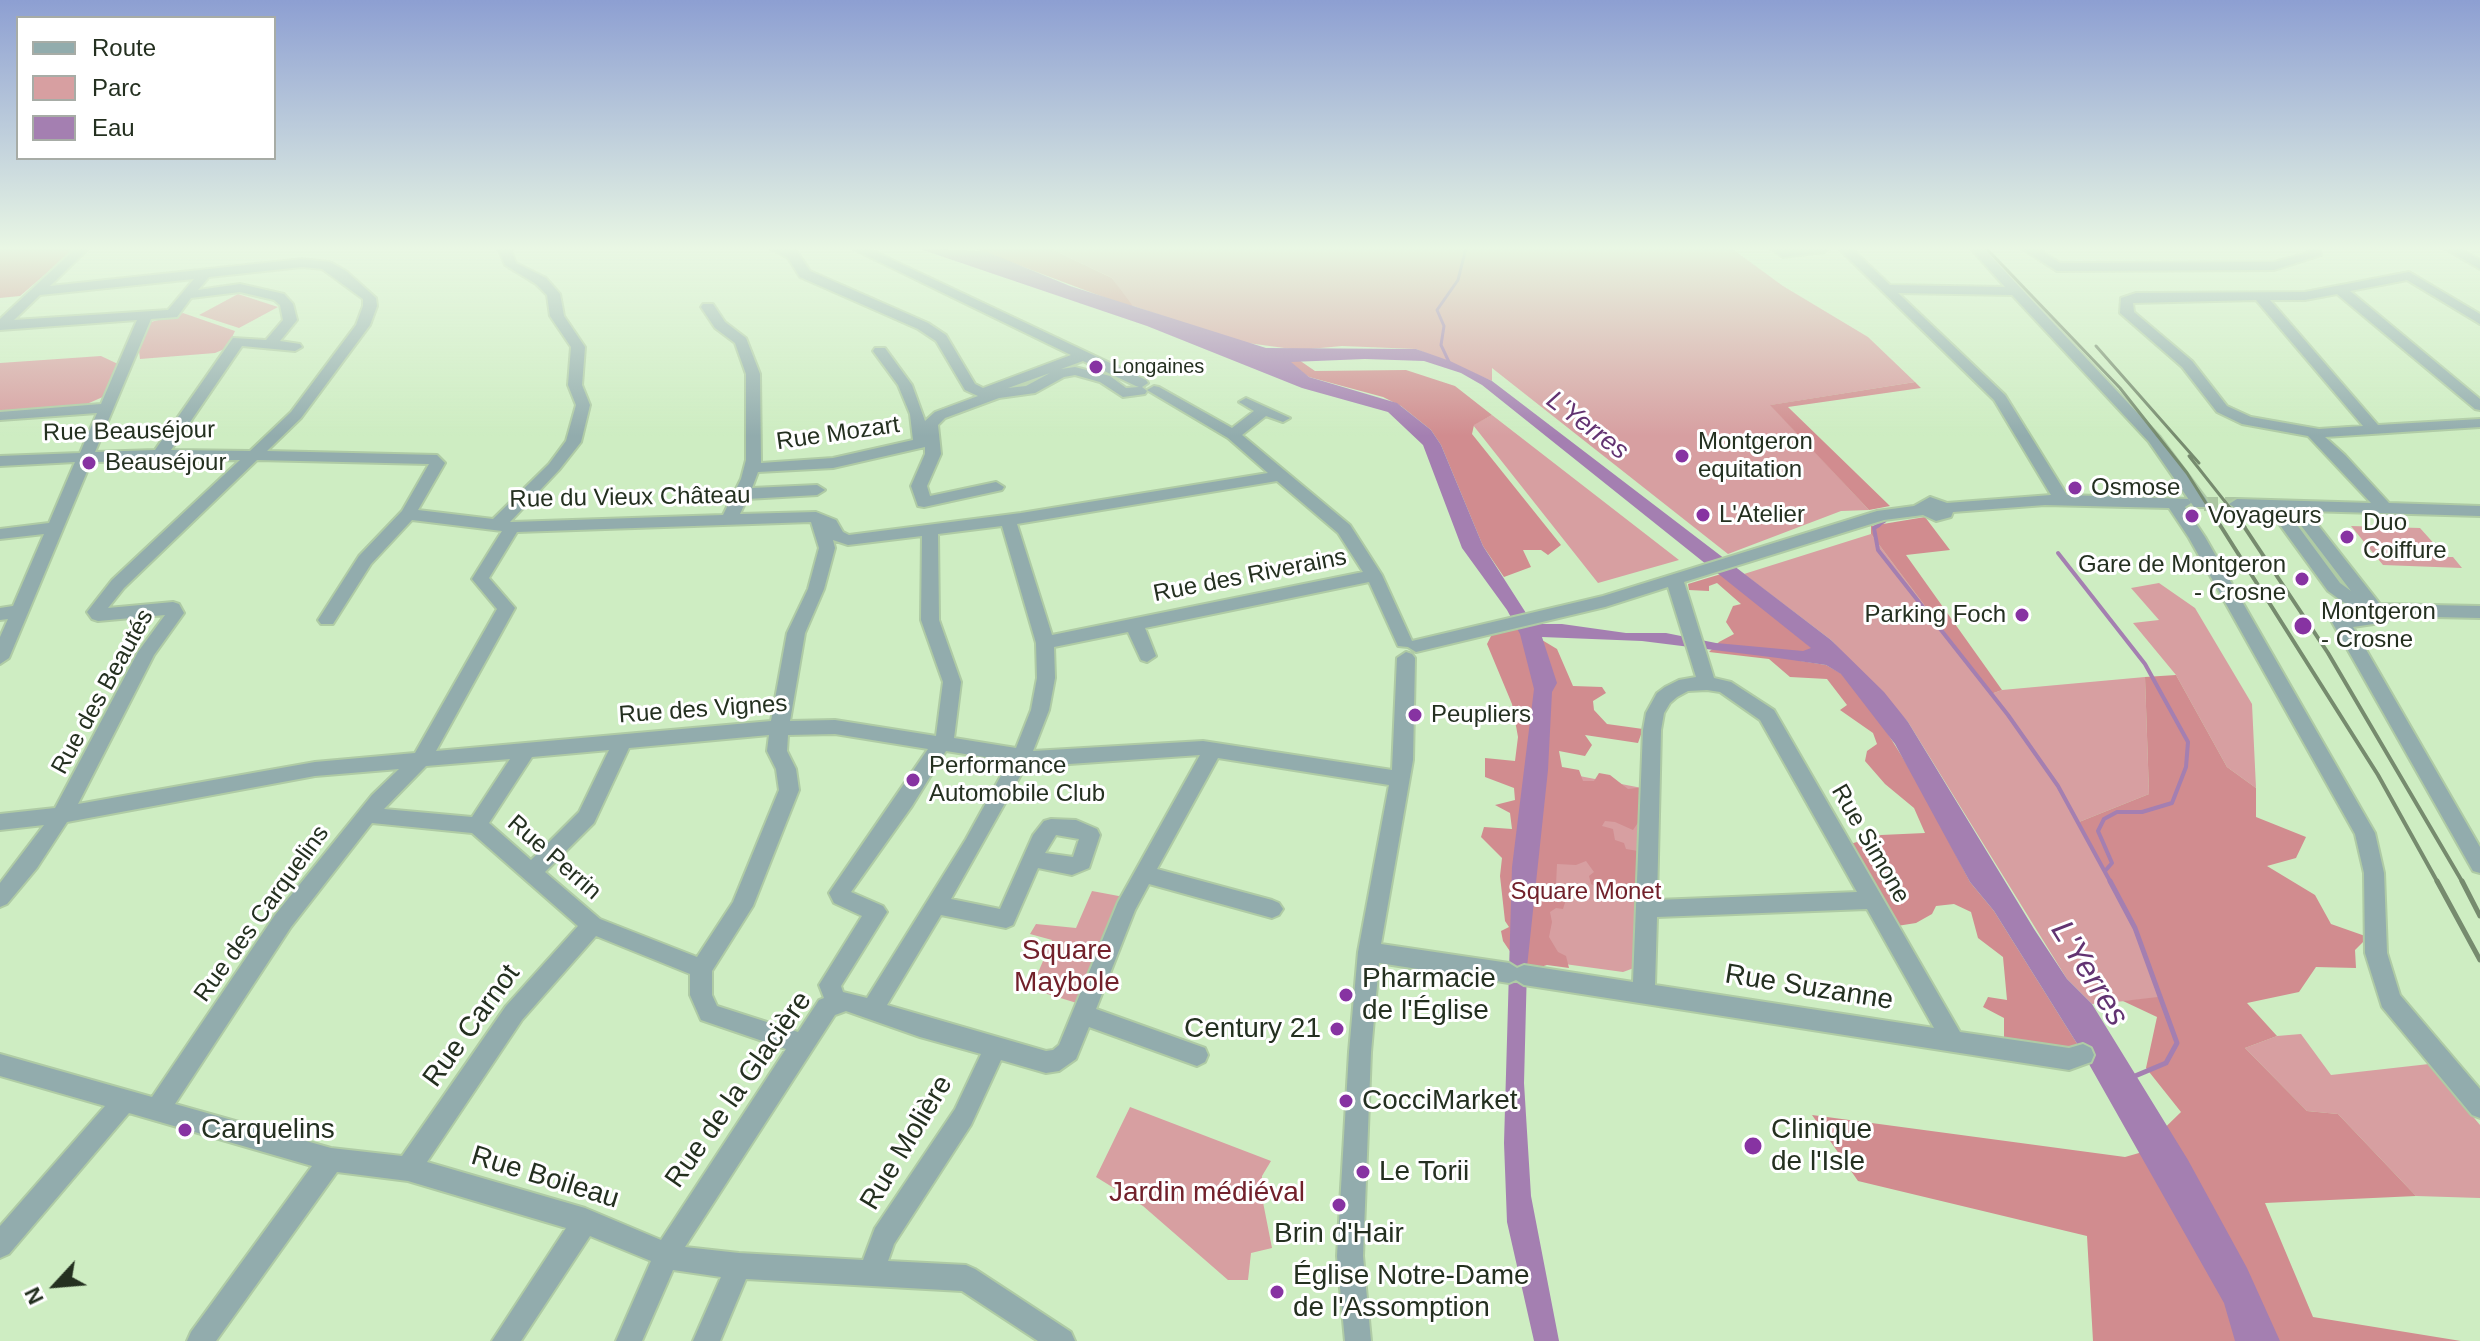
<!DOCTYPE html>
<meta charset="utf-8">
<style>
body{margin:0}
#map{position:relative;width:2480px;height:1341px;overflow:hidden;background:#ceedc2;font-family:Helvetica,sans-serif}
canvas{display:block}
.legend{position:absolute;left:16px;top:16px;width:260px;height:144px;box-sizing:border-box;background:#fff;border:2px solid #a7aca6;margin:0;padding:10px 14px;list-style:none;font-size:24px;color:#243020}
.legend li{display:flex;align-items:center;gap:16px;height:40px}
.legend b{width:40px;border:2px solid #a7aca6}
.north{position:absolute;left:16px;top:1245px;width:80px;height:80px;-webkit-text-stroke:6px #fff;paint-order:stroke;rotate:244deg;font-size:22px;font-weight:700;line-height:32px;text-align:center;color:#243020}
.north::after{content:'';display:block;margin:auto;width:28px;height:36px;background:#243020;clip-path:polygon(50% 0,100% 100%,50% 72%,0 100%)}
</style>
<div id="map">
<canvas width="2480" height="1341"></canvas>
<ul class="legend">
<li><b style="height:10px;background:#92acad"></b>Route</li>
<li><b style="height:22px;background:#d79fa1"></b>Parc</li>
<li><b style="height:22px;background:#a47fb1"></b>Eau</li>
</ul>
<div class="north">N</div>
</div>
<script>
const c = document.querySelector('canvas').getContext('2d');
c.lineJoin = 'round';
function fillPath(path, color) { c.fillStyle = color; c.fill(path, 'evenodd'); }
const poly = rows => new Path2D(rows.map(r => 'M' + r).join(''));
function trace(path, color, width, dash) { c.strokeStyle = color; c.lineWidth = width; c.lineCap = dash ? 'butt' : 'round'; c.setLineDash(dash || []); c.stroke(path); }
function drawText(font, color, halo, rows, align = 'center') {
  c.font = font + ' Helvetica,sans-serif'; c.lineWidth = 6; c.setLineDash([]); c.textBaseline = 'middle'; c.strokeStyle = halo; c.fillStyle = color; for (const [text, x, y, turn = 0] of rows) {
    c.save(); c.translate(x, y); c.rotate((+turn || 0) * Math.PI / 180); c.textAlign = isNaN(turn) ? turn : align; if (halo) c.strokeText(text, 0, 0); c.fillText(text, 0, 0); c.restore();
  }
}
fillPath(poly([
 [1049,248,1731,248,1783,286,1868,337,1915,382,1771,405,1869,510,1841,511,1728,554,1492,368,1492,381,1416,349,1342,346,1299,350,1240,342,1130,305,1112,278],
 [238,294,278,307,239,328,199,315],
 [183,313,235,331,227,348,215,353,140,359,138,342,144,329,151,322],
 [101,356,118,364,105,396,80,407,0,413,0,363],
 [1492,415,1679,560,1598,583,1473,425],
 [2351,526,2420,528,2446,557,2453,557,2462,568,2383,565],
 [1871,534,1991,694,2002,690,2145,677,2149,794,2079,822,2135,928,2159,998,2092,1004,2067,979,1908,722,1831,640,1744,574],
 [2159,583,2195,608,2252,704,2256,788,2227,767,2176,675,2133,623,2159,620,2131,588],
 [1548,770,1642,788,1634,968,1623,972,1528,959],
 [1092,891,1124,897,1080,1004,1031,989,1052,940,1030,934,1036,924,1076,928],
 [2301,1034,2331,1075,2429,1064,2480,1125,2480,1198,2416,1196,2338,1114,2307,1111,2245,1048,2277,1036],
 [1130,1107,1271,1161,1262,1176,1262,1197,1272,1248,1251,1253,1248,1280,1228,1280,1143,1206,1096,1177]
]), '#d79fa1');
fillPath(poly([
 [0,248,76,248,20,296,0,298],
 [973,248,1049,248,1112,278,1135,309],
 [1299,360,1315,371,1406,370,1455,386,1492,415,1474,425,1472,434,1561,545,1548,555,1541,550,1523,550,1531,567,1504,577,1483,546,1441,445,1431,430,1401,406,1383,397,1309,377,1291,365,1290,361],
 [1915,382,1921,388,1788,407,1890,506,1869,510,1770,405],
 [1925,517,1950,550,1906,555,2002,690,1991,694,1871,534,1871,526],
 [1721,574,1812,648,1801,661,1826,665,1842,674,1875,713,1919,784,1970,882,1994,911,2081,1050,2004,1044,2004,1018,1983,1007,1988,997,2007,1000,2003,957,1978,938,1971,912,1954,904,1936,906,1932,914,1916,923,1897,926,1850,844,1881,835,1925,833,1914,808,1885,784,1865,761,1867,751,1877,744,1873,733,1840,710,1847,705,1827,679,1790,677,1769,659,1709,652,1719,642,1734,634,1726,622,1733,606,1741,604,1717,583,1709,586,1709,591,1689,590,1688,584],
 [1522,628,1557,649,1573,686,1602,687,1606,693,1593,701,1594,710,1607,724,1643,729,1638,743,1585,735,1592,745,1585,756,1559,751,1562,767,1579,770,1583,781,1594,781,1599,773,1610,775,1628,789,1645,787,1644,814,1633,830,1615,822,1605,821,1602,826,1613,829,1615,840,1624,843,1626,849,1638,851,1637,897,1620,898,1591,884,1589,876,1594,872,1586,861,1576,865,1557,864,1556,885,1568,893,1563,909,1556,908,1550,912,1552,922,1549,937,1558,952,1566,956,1569,968,1547,965,1524,972,1503,941,1501,931,1509,927,1505,921,1500,876,1502,858,1481,837,1484,827,1512,829,1510,813,1495,805,1515,800,1514,788,1485,777,1485,758,1515,761,1518,737,1512,704,1487,644,1492,634],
 [2176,675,2227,767,2256,788,2256,817,2306,837,2296,858,2267,866,2315,895,2331,924,2368,937,2355,950,2356,968,2316,967,2299,992,2247,1003,2277,1036,2245,1048,2307,1111,2338,1114,2416,1196,2265,1203,2313,1317,2461,1341,2093,1341,2087,1236,1858,1181,1812,1115,2125,1157,2139,1153,2181,1112,2146,1068,2157,1017,2123,1001,2158,997,2135,928,2079,822,2149,794,2145,677]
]), '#d18c8f');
fillPath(poly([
 [917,248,985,251,1070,286,1266,348,1416,349,1450,361,1492,381,1831,640,1884,692,1908,722,2034,929,2067,979,2092,1004,2188,1160,2247,1268,2280,1341,2235,1341,2224,1303,2081,1050,1994,911,1970,882,1895,744,1841,674,1826,665,1778,658,1642,641,1542,637,1557,683,1552,692,1548,770,1527,967,1524,1083,1531,1196,1559,1341,1534,1341,1507,1222,1504,1143,1512,867,1534,689,1520,634,1507,610,1462,548,1423,445,1388,412,1302,388,1147,326],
 [1365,359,1424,361,1461,373,1482,385,1811,648,1803,651,1716,643,1666,633,1626,633,1562,624,1533,624,1483,546,1441,445,1431,430,1397,403,1309,377,1291,362]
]), '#a47fb1');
trace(poly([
 [1449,362,1441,345,1444,326,1437,310,1458,280,1466,248],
 [1876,527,1885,521]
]), '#a47fb1', 3);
trace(poly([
 [1879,525,1874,528,1878,550,2008,715,2058,786,2111,883],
 [2058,553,2145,664,2188,742,2186,767,2172,803,2142,812,2117,812,2104,819,2098,831,2112,863,2105,871]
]), '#a47fb1', 4);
trace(poly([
 [2110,881,2135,928,2177,1043,2166,1063,2135,1076]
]), '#a47fb1', 5);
trace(poly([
 [2204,504,2237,504]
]), '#acc7a2', 14, [14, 7]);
const minor = poly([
 [76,248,89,248,50,286,302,259,330,262,346,271,376,298,377,306,370,325,301,418,267,451,437,455,445,463,418,510,493,519,549,464,566,441,576,405,568,385,571,347,550,316,547,295,536,284,505,265,498,248,510,248,516,263,546,278,560,294,564,316,585,347,582,385,590,405,581,442,559,470,510,522,512,522,723,515,741,479,746,460,746,374,735,343,715,328,701,307,703,304,713,304,725,322,746,338,760,374,761,463,833,458,913,440,910,414,898,385,873,351,875,348,885,348,912,385,925,421,935,412,978,396,965,390,936,341,918,329,800,277,788,258,770,248,787,248,797,252,810,271,928,323,946,335,975,384,983,388,1071,355,851,248,867,248,1146,380,1148,383,1142,387,1147,391,1145,394,1123,397,1100,382,1075,375,1064,377,1035,393,999,398,945,418,938,425,941,454,927,486,930,496,996,482,1004,487,1002,490,924,507,918,506,911,486,925,454,925,447,833,468,758,472,752,488,817,485,825,490,817,495,747,499,740,514,816,512,836,520,843,532,849,535,1021,513,1268,473,1228,438,1147,390,1154,386,1159,387,1232,428,1254,411,1239,402,1246,398,1290,418,1283,422,1266,416,1242,435,1350,525,1382,575,1412,641,1603,596,1877,511,1914,506,1930,497,1947,503,2051,495,1994,400,1838,248,1851,248,1890,285,2005,287,1970,248,1983,248,2159,436,2206,499,2208,503,2206,507,2194,507,2149,442,2012,295,1898,293,2005,395,2067,495,2189,499,2191,503,2185,507,2205,537,2375,833,2384,873,2387,953,2400,995,2480,1089,2480,1118,2472,1115,2382,1007,2365,953,2364,873,2355,834,2189,538,2169,508,2045,505,1953,512,1951,517,1936,521,1923,515,1884,520,1684,582,1714,678,1731,682,1774,710,1960,1032,2069,1048,2083,1044,2091,1048,2094,1055,2091,1062,2069,1070,1524,985,1516,980,1509,983,1379,963,1371,1052,1363,1256,1371,1341,1345,1341,1337,1256,1349,1052,1358,952,1389,785,1218,758,1157,869,1272,900,1279,903,1283,909,1279,915,1272,918,1149,884,1135,910,1096,1009,1205,1048,1208,1055,1205,1062,1197,1066,1089,1027,1076,1059,1059,1071,1046,1073,1001,1060,971,1125,894,1244,888,1261,966,1265,975,1269,1071,1332,1075,1341,1038,1341,962,1291,746,1279,720,1341,693,1341,721,1277,673,1270,642,1341,616,1341,651,1261,590,1236,521,1341,492,1341,566,1228,408,1181,337,1172,216,1341,187,1341,191,1332,312,1166,129,1113,9,1254,0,1258,0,1226,105,1106,0,1076,0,1054,152,1097,275,915,372,795,399,769,315,776,67,822,37,868,7,904,0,907,0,883,44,825,0,830,0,814,55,808,138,652,165,615,98,621,92,619,87,612,112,580,240,460,91,462,9,658,0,664,0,637,8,619,0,620,0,608,13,606,44,534,0,539,0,529,49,523,75,462,0,466,0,456,80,453,97,413,0,420,0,412,101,404,137,320,0,330,0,319,76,248],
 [302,267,322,269,363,299,363,306,356,325,291,412,250,451,171,450,242,346,295,351,302,347,300,344,280,341,297,320,293,304,284,294,240,284,198,290,209,277,302,267],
 [194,279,168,310,14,320,40,295,194,279],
 [240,292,274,300,280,305,283,320,266,340,233,338,155,450,95,452,151,319,177,317,191,298,240,292],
 [1083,361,1136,386,1139,387,1126,388,1110,376,1075,367,1061,369,1083,361],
 [1050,373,1026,386,1008,388,1050,373],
 [257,460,429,464,402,511,359,556,318,620,321,624,333,624,371,564,412,520,502,531,472,579,497,609,415,753,315,762,78,804,154,655,184,613,179,604,173,602,108,608,124,588,257,460],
 [1277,481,1338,533,1363,572,1052,635,1017,524,1277,481],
 [811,522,819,548,808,589,787,633,771,721,436,751,515,608,489,578,517,532,811,522],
 [1002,526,1036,643,1037,678,1031,710,1016,748,954,738,961,682,939,620,938,534,1002,526],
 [922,536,921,620,943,682,936,736,835,720,790,721,805,633,824,589,835,548,833,540,848,545,922,536],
 [1369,582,1398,646,1408,647,1416,652,1605,607,1668,587,1696,677,1679,680,1665,687,1657,693,1646,713,1643,730,1633,982,1524,965,1517,968,1509,963,1381,944,1413,760,1415,658,1412,654,1406,652,1397,658,1392,770,1203,741,1033,751,1049,710,1055,678,1054,647,1128,632,1141,660,1147,662,1156,656,1145,628,1369,582],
 [1707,690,1720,692,1760,720,1857,892,1657,900,1661,730,1664,713,1670,703,1677,697,1688,691,1707,690],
 [835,734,928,749,829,893,834,903,862,916,819,985,824,998,819,1000,798,1032,717,1006,712,995,712,971,753,906,799,790,796,769,787,751,788,735,835,734],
 [769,735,767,751,776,769,779,790,733,902,697,957,600,919,545,872,594,823,629,748,769,735],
 [609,750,579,812,531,860,489,823,532,757,609,750],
 [946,751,1009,761,966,839,867,998,843,992,841,986,887,912,883,906,851,892,912,806,946,751],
 [1200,755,1118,902,1059,1045,1053,1050,1046,1051,887,1005,941,915,1006,928,1013,925,1038,868,1072,875,1089,868,1100,835,1097,829,1076,820,1051,819,1044,821,1033,835,1000,909,951,899,1027,764,1040,766,1200,755],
 [510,759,472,817,384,809,426,766,510,759],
 [372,823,472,833,578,926,506,1006,402,1156,331,1148,175,1104,291,927,372,823],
 [1056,835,1079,839,1073,857,1045,853,1056,835],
 [1867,909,1934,1028,1655,985,1657,917,1867,909],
 [596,936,690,974,690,995,701,1020,786,1049,661,1240,585,1208,427,1162,522,1020,596,936],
 [846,1011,920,1037,981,1054,955,1109,875,1228,863,1260,739,1253,685,1247,835,1015,846,1011],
 [1770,248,1785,249,1830,248,1824,252,1783,257,1770,248],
 [2021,248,2036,248,2060,263,2274,262,2308,253,2308,248,2320,248,2321,255,2274,270,2057,271,2021,248],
 [2444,248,2459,248,2480,260,2480,269,2444,248],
 [2409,272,2480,314,2480,324,2407,280,2350,291,2480,399,2480,410,2475,409,2337,294,2305,300,2270,300,2378,425,2480,419,2480,427,2325,437,2345,455,2389,503,2480,506,2480,516,2307,511,2380,604,2480,606,2480,618,2389,616,2387,622,2353,627,2480,847,2480,873,2473,871,2332,622,2341,616,2368,613,2343,602,2328,591,2269,510,2237,509,2229,504,2237,499,2371,503,2308,436,2242,424,2217,412,2182,367,2120,313,2121,298,2136,293,2305,292,2409,272],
 [2256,300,2363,426,2319,429,2251,417,2227,406,2192,361,2134,312,2133,303,2256,300],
 [2286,510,2290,511,2351,591,2340,583,2286,510]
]);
trace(minor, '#afcba5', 4);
fillPath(minor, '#92acad');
trace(poly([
 [1986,248,2120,388,2187,473,2221,527],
 [2096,346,2199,463],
 [2189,456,2245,527]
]), '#768b6e', 3);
trace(poly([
 [2220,525,2378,775,2438,883],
 [2243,525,2328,653,2463,883]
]), '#768b6e', 4);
trace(poly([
 [2437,881,2480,960],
 [2462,881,2480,916]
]), '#768b6e', 5);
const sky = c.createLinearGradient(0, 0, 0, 436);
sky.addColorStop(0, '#8d9fd2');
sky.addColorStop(0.57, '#e9f7e4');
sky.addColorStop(1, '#e9f7e400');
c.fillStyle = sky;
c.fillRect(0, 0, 2480, 436);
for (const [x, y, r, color] of [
 [1096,367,8,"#8733a2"],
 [1682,456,8,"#8733a2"],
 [89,463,8,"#8733a2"],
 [2075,488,8,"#8733a2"],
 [1703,515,8,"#8733a2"],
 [2192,516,8,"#8733a2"],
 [2347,537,8,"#8733a2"],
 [2302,579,8,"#8733a2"],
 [2022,615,8,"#8733a2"],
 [2303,626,10,"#8733a2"],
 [1415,715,8,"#8733a2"],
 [913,780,8,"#8733a2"],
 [1346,995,8,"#8733a2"],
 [1337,1029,8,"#8733a2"],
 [1346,1101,8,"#8733a2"],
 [185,1130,8,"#8733a2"],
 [1753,1146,10,"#8733a2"],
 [1363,1172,8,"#8733a2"],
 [1339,1205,8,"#8733a2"],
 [1277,1292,8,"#8733a2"]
]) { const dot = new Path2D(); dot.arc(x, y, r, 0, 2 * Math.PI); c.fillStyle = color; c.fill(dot); trace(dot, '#fff', 3); }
drawText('20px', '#243020', '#fff', [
 ["Longaines",1112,367]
], 'left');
drawText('24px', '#243020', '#fff', [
 ["Rue Beauséjour",129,432,-1],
 ["Rue Mozart",838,434,-8],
 ["Rue du Vieux Château",630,498,-1],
 ["Rue des Riverains",1250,576,-11],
 ["Rue des Beautés",103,692,-61],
 ["Rue des Vignes",703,710,-4],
 ["Rue Simone",1870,844,60],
 ["Rue Perrin",554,858,41],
 ["Rue des Carquelins",262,914,-54]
]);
drawText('24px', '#243020', '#fff', [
 ["Montgeron",1698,442],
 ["equitation",1698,470],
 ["Beauséjour",105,463],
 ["Osmose",2091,488],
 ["L'Atelier",1719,515],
 ["Voyageurs",2208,516],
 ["Duo",2363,523],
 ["Coiffure",2363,551],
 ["Gare de Montgeron",2286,565,"right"],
 ["- Crosne",2286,593,"right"],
 ["Montgeron",2321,612],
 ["- Crosne",2321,640],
 ["Parking Foch",2006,615,"right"],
 ["Peupliers",1431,715],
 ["Performance",929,766],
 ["Automobile Club",929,794]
], 'left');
drawText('24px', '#72212b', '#fff', [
 ["Square Monet",1586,892]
]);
drawText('italic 26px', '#623372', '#fff', [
 ["L'Yerres",1587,426,37]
]);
drawText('28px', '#72212b', '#fff', [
 ["Square",1067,951],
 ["Maybole",1067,983],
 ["Jardin médiéval",1207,1193]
]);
drawText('28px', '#243020', '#fff', [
 ["Pharmacie",1362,979],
 ["de l'Église",1362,1011],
 ["Century 21",1321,1029,"right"],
 ["CocciMarket",1362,1101],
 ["Carquelins",201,1130],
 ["Clinique",1771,1130],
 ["de l'Isle",1771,1162],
 ["Le Torii",1379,1172],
 ["Brin d'Hair",1339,1234,"center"],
 ["Église Notre-Dame",1293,1276],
 ["de l'Assomption",1293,1308]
], 'left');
drawText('28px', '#243020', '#fff', [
 ["Rue Suzanne",1809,988,9],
 ["Rue Carnot",472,1026,-54],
 ["Rue de la Glacière",739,1090,-55],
 ["Rue Molière",907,1143,-59],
 ["Rue Boileau",545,1178,17]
]);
drawText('italic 32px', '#623372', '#fff', [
 ["L'Yerres",2089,974,58]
]);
</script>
